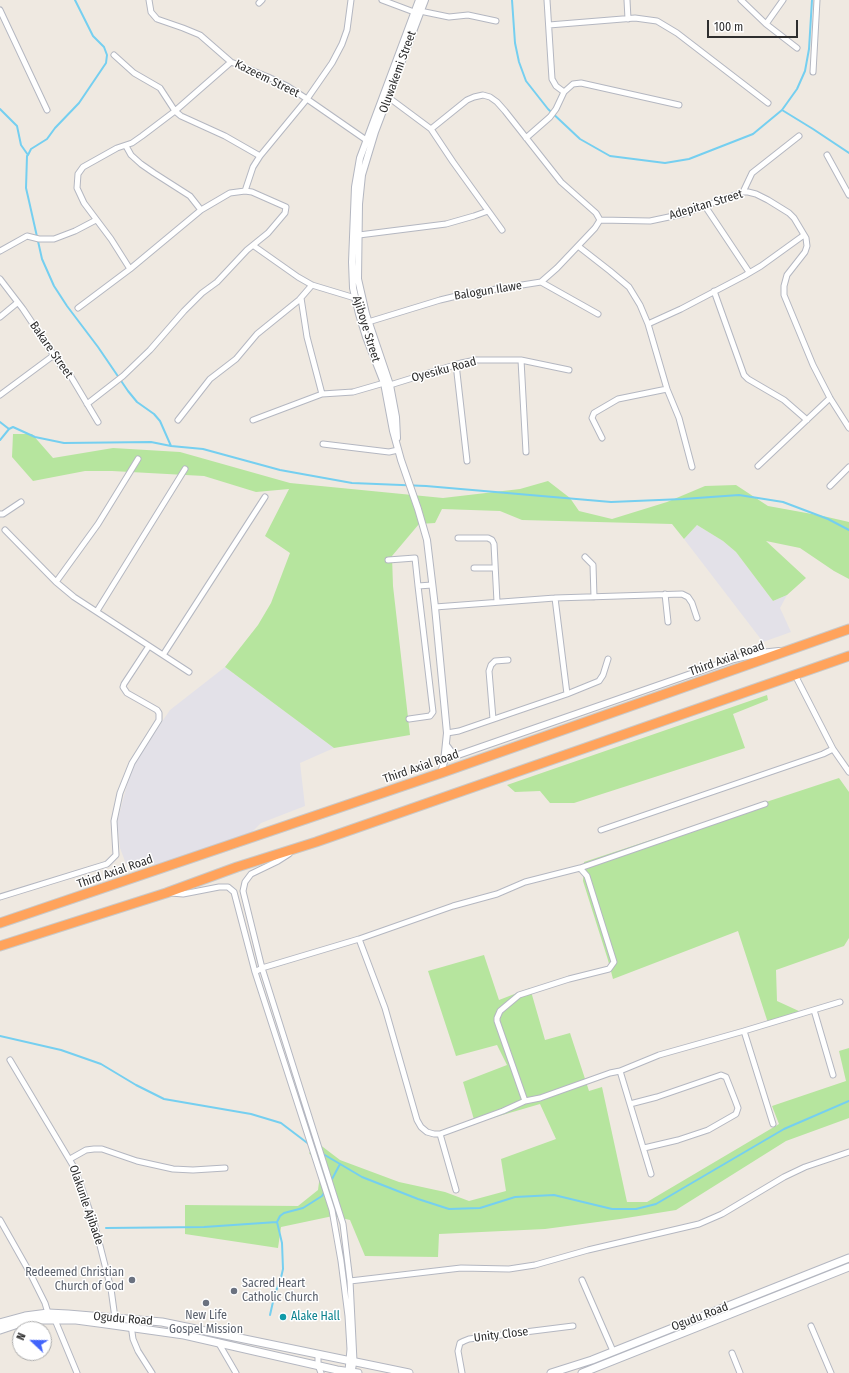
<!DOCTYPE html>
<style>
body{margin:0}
#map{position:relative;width:849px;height:1373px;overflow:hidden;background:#efe9e1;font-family:"Fira Sans Condensed",sans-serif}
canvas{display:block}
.north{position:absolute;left:12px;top:1321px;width:40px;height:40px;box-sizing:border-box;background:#fff;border:1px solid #ababab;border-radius:50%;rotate:292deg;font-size:11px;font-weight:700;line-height:16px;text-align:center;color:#2e2e2e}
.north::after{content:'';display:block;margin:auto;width:14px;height:18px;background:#4264fb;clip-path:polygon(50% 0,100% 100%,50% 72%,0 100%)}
.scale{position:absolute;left:707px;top:20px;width:91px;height:18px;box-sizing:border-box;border:2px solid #2e2e2e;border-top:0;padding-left:5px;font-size:12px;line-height:14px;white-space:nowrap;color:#2e2e2e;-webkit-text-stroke:3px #fff;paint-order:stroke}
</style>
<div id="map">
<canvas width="849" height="1373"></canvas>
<div class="north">N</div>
<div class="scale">100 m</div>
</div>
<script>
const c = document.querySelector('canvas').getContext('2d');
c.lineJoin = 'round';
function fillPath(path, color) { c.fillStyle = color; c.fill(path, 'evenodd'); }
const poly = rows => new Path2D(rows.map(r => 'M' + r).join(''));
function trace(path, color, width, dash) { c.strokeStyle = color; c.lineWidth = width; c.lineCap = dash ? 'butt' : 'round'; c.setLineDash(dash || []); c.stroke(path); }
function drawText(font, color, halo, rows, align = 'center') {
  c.font = font + ' "Fira Sans Condensed",sans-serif'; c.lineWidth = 3; c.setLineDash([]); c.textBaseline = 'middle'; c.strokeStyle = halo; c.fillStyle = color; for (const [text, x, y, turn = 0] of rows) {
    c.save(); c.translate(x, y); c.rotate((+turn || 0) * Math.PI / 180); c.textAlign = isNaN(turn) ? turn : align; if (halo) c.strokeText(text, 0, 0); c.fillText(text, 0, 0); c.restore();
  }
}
fillPath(poly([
 [697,525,723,541,736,552,773,601,787,595,780,608,791,632,763,642,684,539],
 [225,667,334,748,300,763,305,806,261,823,250,834,161,866,140,862,126,864,120,848,117,822,130,774,137,758,170,710]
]), '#e3e1e8');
fillPath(poly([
 [13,434,32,434,53,458,113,448,180,452,290,483,443,498,520,489,548,481,570,498,579,511,612,519,667,502,705,486,736,485,768,506,823,516,849,522,849,579,834,571,800,548,766,541,806,578,787,595,773,601,736,552,723,541,697,525,684,539,672,524,522,520,500,511,442,509,435,523,419,524,392,556,393,586,410,735,334,748,225,667,258,625,271,603,290,553,265,536,289,489,256,492,204,476,112,471,85,471,33,481,12,457],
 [767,695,768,700,733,714,745,748,574,803,550,803,540,791,515,792,507,785],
 [839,778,849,792,849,938,844,946,776,970,777,1001,801,1012,768,1023,738,931,613,979,608,960,583,881,584,862],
 [484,955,499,1000,530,988,545,1040,570,1033,589,1091,602,1087,627,1202,647,1202,779,1124,772,1106,846,1081,839,1051,849,1048,849,1118,786,1141,676,1210,620,1219,545,1229,439,1234,438,1257,365,1256,350,1220,333,1216,281,1227,278,1248,185,1234,185,1205,298,1206,318,1190,321,1167,309,1153,319,1144,340,1160,399,1182,445,1192,469,1201,506,1191,501,1159,556,1139,540,1104,475,1123,463,1082,507,1065,497,1045,456,1056,428,971]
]), '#b6e59e');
trace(poly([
 [512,0,515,43,519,62,526,81,548,109,580,139,610,156,665,163,689,159,753,134,782,110,797,89,805,71,809,49,812,0],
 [0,109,17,126,21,145,28,155,27,156,26,188,29,201,42,259,54,286,67,306,98,347,128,391,137,402,154,414,160,421,171,446],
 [782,110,813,129,849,153],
 [28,155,31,149,47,139,55,128,79,103,106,63,107,55,104,47,93,36,75,0],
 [0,422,9,429,13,427,35,437,64,443,151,442,171,446,203,449,280,470,352,483,426,486,611,502,683,499,739,495,783,502,828,519,849,530],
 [0,440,9,429],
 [0,1036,61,1050,101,1064,136,1085,164,1099,251,1114,281,1123,310,1145],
 [313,1148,362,1177,418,1199,449,1209,480,1208,515,1197,554,1195,612,1209,636,1209,656,1204,784,1129,849,1101],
 [331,1181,340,1164],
 [106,1228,204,1227,277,1222],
 [270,1315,275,1293,280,1282,283,1269,282,1243,277,1222,280,1216,284,1213,303,1208,311,1203,322,1196,329,1185]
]), '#75cff0', 2);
const minor = poly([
 [149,0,151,12,157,19,183,28,200,35,231,62,268,77,287,86,307,99,369,142],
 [382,0,414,12],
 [547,0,552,79,556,86,564,92],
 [627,0,628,19],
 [741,0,766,24,797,48],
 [259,3,262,0],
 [0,10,47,110],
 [420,11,449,17,468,15,496,21],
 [766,24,783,0],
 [549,25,635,18,657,21,677,33,768,103],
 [114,55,134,73,160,88,175,111,181,116,225,136,260,156],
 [813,72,817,0],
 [388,97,431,129,453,162,502,230],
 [431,129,467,100,474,97,483,95,490,97,497,102,505,111,561,182,596,213,600,220],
 [526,138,550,117,556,109,564,92,573,84,581,83,679,105],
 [126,146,131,155,141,164,154,173,190,196,201,210],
 [827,155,849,195],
 [245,191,253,167,260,156,307,99,332,63,342,44,347,30,351,0],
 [743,192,752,173,799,136],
 [705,206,749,272],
 [359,235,446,224,474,216,488,211],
 [254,246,298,277,312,285,355,298],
 [578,246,610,271,629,287,640,305,648,324,667,389,679,418,692,467],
 [0,251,27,236,39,239,54,239,75,231,96,220],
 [130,269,111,239,84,203,77,188,78,174,83,167,117,148,132,143,142,136,175,111,231,62],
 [0,279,23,309,61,366,70,375,98,422],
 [541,282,598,314],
 [714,291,744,375,748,379,784,400,807,420],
 [301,298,307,337,322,394],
 [78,308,130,269,201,210,230,193,245,191,252,192,286,207,285,213,268,233,247,250,217,282,202,293,184,311,150,350,123,376,87,404],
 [0,317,17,303],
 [365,323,440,300,465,294,541,282,557,268,595,228,600,220,650,221,683,214,743,192,748,192,756,194,768,200,789,213,794,218,806,238,807,246,805,252,787,275,784,286,784,295,813,365,830,398,849,428],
 [648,324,681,309,744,276,761,266,804,235],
 [521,360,526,452],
 [456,364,467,461],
 [390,385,461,363,476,360,521,360,569,370],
 [0,395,54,355],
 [178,420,210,379,236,359,257,334,299,300,312,285],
 [253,420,322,394,353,392,384,383],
 [602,438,592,418,594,413,618,399,667,389],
 [323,444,389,452,398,450],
 [758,466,830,398],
 [830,486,849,467],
 [0,514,3,514,21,502],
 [5,530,56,582,74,597,189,672],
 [458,538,488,538,492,540,494,544,497,602],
 [585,557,593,565,594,597],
 [388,560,415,558,418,586],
 [474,568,495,568],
 [56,582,98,524,138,459],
 [665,594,668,622],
 [555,598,567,694],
 [435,607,555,598,682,594,688,597,692,603,697,618],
 [97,611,185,469],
 [163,655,265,497],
 [795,675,833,749,849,772],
 [409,719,430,716,433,712,418,586,432,585],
 [493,719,489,671,491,665,495,661,508,660],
 [447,733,459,731,567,694,599,681,603,675,608,659],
 [601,830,823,754,833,749],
 [289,854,278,861,251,874,245,882,243,891,262,968,343,1224,350,1281,354,1361,352,1372],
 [580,868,765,804],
 [171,893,183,894,219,887,228,887,234,892,255,972,332,1210,341,1261,348,1316,350,1349,348,1371],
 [0,897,107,864,116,855,114,821,120,793,132,763,159,720,159,713,157,710,127,693,123,687,124,684,149,646],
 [359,939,385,1008,417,1120,421,1127,427,1132,434,1134,440,1134,503,1111,525,1101,540,1098,610,1073,620,1071,659,1055,744,1031],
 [255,972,262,968,359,939,453,906,497,894,525,882,580,868,587,876,614,962,609,969,569,979,519,995,500,1011,497,1018,497,1021,525,1101],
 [814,1010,833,1075],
 [10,1060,75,1169,95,1226,111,1289,115,1318],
 [620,1071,651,1174],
 [630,1104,657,1097,721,1075,726,1077,735,1100,738,1108,736,1114,708,1130,678,1140,644,1148],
 [773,1124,744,1031,840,1002],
 [440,1134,456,1190],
 [70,1159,86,1150,94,1149,102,1149,137,1161,173,1169,193,1170,225,1168],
 [0,1220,30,1273,45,1303,48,1313],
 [582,1280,613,1351],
 [350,1281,461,1268,509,1269,535,1265,588,1250,699,1224,722,1214,784,1177,805,1167,849,1152],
 [55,1320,77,1373],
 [131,1325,133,1339,138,1351,152,1373],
 [811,1326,831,1373],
 [218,1342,236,1373],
 [732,1353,740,1373],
 [318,1355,318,1365,321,1373],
 [462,1373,458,1351,460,1343,464,1341,469,1339,573,1326]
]);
const tertiary = poly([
 [419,0,360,158,355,187,352,262,353,288,359,314,366,337,384,383,393,431,401,460,418,509,427,540,435,607,447,733,444,762,441,773],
 [397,438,396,417,390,385,366,314,358,279,359,204,362,175,375,132,425,0],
 [446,745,452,753,458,755,734,659,760,653,779,651]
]);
const secondary = poly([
 [0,1323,25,1316,48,1313,68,1314,162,1322,409,1373],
 [0,1330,18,1324,42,1320,76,1320,106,1324,184,1335,337,1370,358,1373],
 [551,1373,592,1360,849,1258],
 [582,1373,849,1267]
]);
const motorway = poly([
 [0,923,441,773,849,629],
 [0,946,166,893,237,867,316,842,849,656]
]);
trace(minor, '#b4b7c1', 7);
trace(tertiary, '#b4b7c1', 8);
trace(secondary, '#b4b7c1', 9);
trace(motorway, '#c9c9c9', 11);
trace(minor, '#fff', 5);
trace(tertiary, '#fff', 6);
trace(secondary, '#fff', 7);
trace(motorway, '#ffa35c', 9);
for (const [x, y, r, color] of [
 [132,1280,4,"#6b7280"],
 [234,1291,4,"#6b7280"],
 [206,1303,4,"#6b7280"],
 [283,1317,4,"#0f9aa8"]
]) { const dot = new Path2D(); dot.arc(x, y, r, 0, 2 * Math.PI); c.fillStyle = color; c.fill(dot); trace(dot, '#fff', 1.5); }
drawText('12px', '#2e2e2e', '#fff', [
 ["Oluwakemi Street",398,72,-70],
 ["Kazeem Street",267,79,26],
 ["Adepitan Street",706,205,-17],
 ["Balogun Ilawe",488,291,-9],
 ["Ajiboye Street",366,329,73],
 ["Bakare Street",51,350,55],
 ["Oyesiku Road",444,370,-15],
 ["Third Axial Road",727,659,-20],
 ["Third Axial Road",421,767,-19],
 ["Third Axial Road",115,872,-19],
 ["Olakunle Ajibade",86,1205,71],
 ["Ogudu Road",700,1317,-21],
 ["Ogudu Road",123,1319,5],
 ["Unity Close",501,1335,-7]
]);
drawText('12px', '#5b616d', '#fff', [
 ["Redeemed Christian",124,1273],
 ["Church of God",124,1287],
 ["Sacred Heart",242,1284,"left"],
 ["Catholic Church",242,1298,"left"],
 ["New Life",206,1316,"center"],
 ["Gospel Mission",206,1330,"center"]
], 'right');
drawText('12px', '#0d838f', '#fff', [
 ["Alake Hall",291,1317]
], 'left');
</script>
